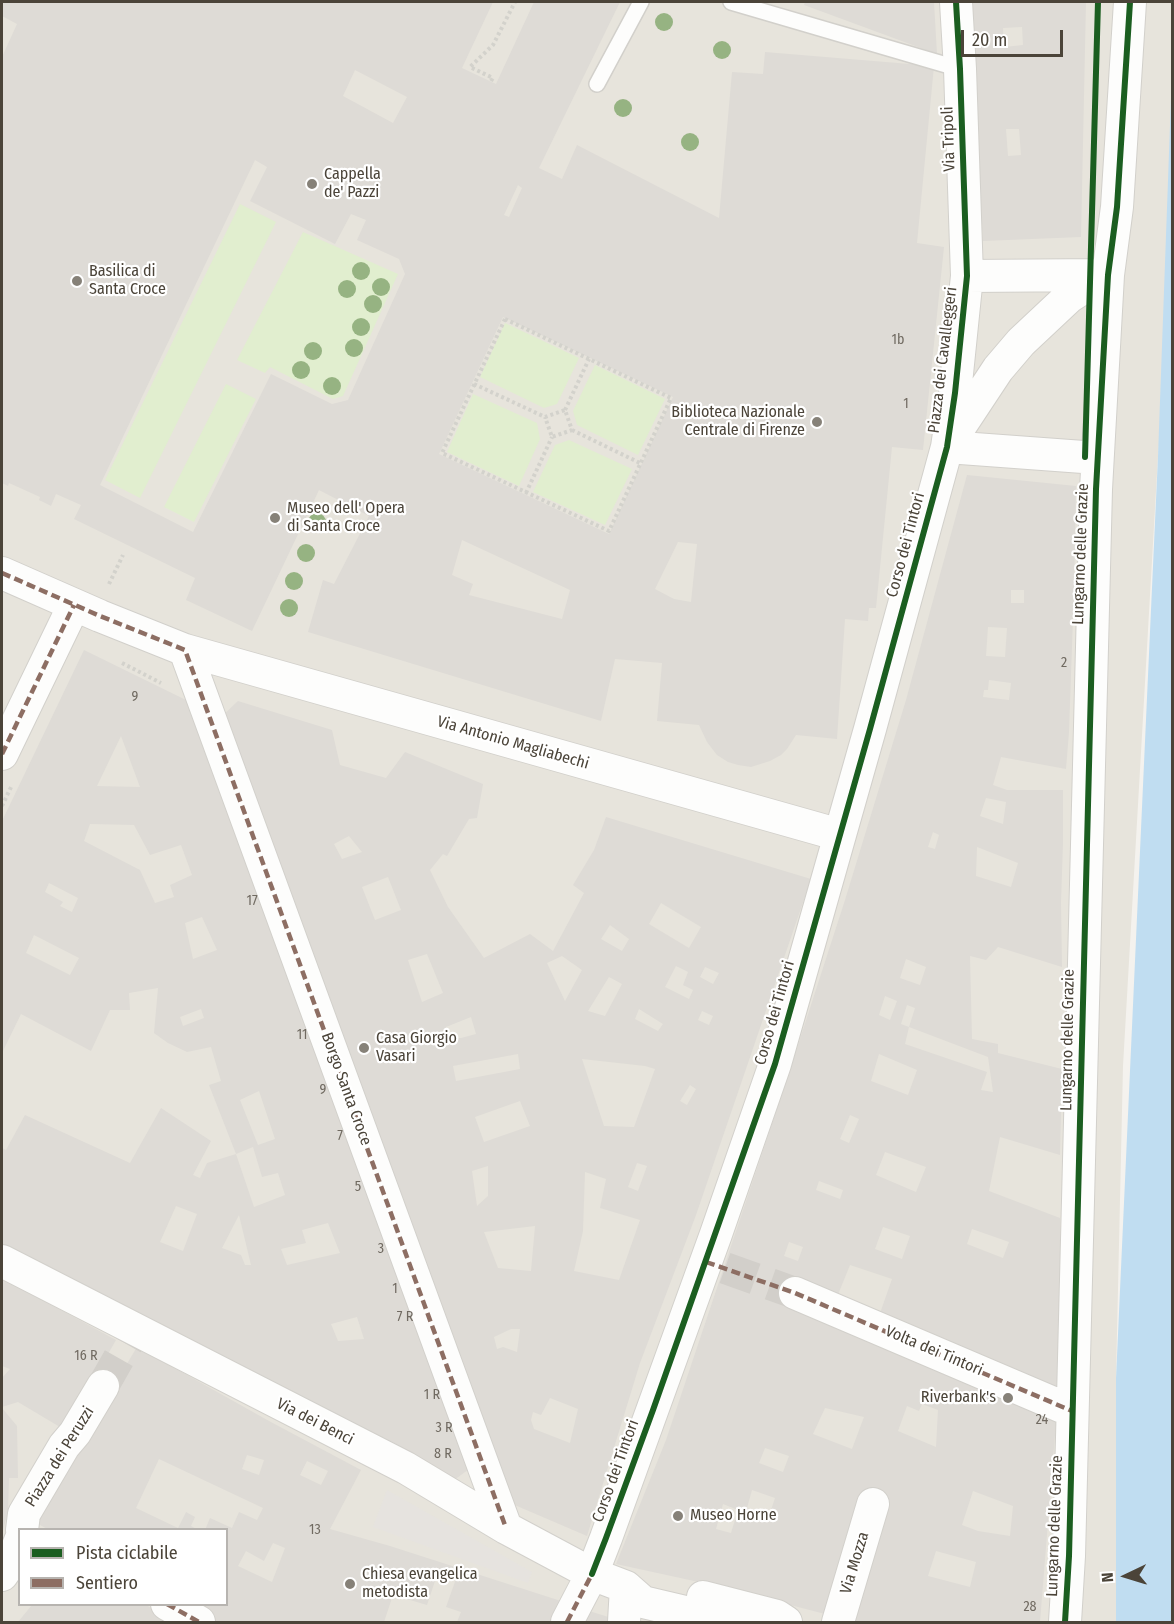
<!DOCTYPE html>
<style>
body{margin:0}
#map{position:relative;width:1174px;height:1624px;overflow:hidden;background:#f4f2ee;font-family:"Fira Sans Condensed",sans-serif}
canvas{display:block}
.frame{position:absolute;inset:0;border:3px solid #4b4439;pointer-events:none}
.legend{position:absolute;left:18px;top:1528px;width:210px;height:78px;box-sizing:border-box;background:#fff;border:2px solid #b7b4b0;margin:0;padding:8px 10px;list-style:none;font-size:18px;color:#4b4439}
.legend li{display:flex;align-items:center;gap:12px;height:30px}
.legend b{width:30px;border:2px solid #b7b4b0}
.north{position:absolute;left:1096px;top:1546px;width:60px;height:60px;-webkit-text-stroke:4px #fff;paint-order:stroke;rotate:266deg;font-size:16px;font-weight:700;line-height:24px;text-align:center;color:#4b4439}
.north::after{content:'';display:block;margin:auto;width:21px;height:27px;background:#4b4439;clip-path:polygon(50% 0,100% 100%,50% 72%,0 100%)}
.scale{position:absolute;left:961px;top:30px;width:102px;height:27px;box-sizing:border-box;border:3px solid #4b4439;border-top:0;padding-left:8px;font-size:18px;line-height:21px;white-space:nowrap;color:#4b4439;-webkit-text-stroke:4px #fff;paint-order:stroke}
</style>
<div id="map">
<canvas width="1174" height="1624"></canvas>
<div class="frame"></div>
<ul class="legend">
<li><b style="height:8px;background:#1b5e20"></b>Pista ciclabile</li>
<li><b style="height:8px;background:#8d6e63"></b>Sentiero</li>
</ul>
<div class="north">N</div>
<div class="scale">20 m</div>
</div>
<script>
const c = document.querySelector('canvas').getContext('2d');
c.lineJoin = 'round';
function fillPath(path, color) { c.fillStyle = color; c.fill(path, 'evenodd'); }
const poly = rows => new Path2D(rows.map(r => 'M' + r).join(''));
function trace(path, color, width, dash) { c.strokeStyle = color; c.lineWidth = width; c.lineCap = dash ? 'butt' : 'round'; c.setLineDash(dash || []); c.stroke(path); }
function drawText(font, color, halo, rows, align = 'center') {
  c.font = font + ' "Fira Sans Condensed",sans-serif'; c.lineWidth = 4.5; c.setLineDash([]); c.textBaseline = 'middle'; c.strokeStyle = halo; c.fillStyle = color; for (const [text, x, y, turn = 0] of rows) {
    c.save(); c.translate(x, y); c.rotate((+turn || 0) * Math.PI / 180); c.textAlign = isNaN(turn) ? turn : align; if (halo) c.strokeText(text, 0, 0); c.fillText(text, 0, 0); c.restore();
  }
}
fillPath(poly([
 [2,2,1172,2,1172,304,1158,456,1123,1066,1116,1378,1117,1622,2,1622],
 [20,1530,226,1530,226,1604,20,1604]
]), '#e7e4dc');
fillPath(poly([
 [240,204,276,222,140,498,105,480],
 [303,232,398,274,343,396,333,399,270,367,265,373,237,360],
 [505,323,579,358,557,404,544,408,480,377],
 [595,365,665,399,638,455,577,425,573,411],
 [226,384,256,399,194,522,164,507],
 [473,394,537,423,540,439,519,486,447,452],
 [569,440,632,469,605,525,533,492,555,445]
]), '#e1eecf');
fillPath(poly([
 [387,1490,532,1572,528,1583,373,1527]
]), '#e6e3df');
fillPath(poly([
 [1172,70,1172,1622,1116,1622,1116,1378,1158,456]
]), '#c0ddf1');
fillPath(poly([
 [2,2,493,2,462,68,496,84,534,2,620,2,539,168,562,179,577,145,719,218,732,72,763,74,765,52,934,66,917,243,944,247,923,450,892,447,876,608,869,608,868,621,845,619,837,739,796,735,787,749,781,755,770,761,751,767,738,765,728,762,717,755,707,742,699,725,657,721,662,663,615,659,601,721,308,632,323,580,334,584,369,516,319,490,252,631,186,600,195,578,74,519,81,505,56,494,51,506,39,500,40,497,9,483,8,486,2,483,2,57,17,24,2,16],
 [355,70,407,97,393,123,343,96],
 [255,160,267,167,250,201,335,244,351,214,366,220,357,240,399,259,405,274,348,400,332,404,271,374,193,532,100,485],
 [518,185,522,188,509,217,504,215],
 [503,317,673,397,609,534,439,454],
 [462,540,570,590,562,619,469,595,473,584,452,575],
 [678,542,697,544,691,602,674,599,655,589],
 [805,2,934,2,937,54,804,5],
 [970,2,1086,2,1081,237,983,241],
 [1022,27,1023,45,1004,47,1003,28],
 [1006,129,1019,129,1021,155,1008,156],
 [967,475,1076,486,1074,589,1069,732,1066,769,1001,757,993,785,1007,790,1063,790,1063,843,1061,903,1062,967,998,947,986,960,970,956,972,1039,998,1044,998,1053,1062,1069,1060,1155,1000,1137,989,1191,1060,1218,1060,1337,1056,1394,879,1316,892,1279,850,1265,837,1297,1057,1410,1040,1622,855,1622,889,1503,865,1496,825,1614,717,1586,616,1564,666,1440,788,1076,845,900,906,700],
 [1011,590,1024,590,1024,603,1011,603],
 [988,627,1007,628,1005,657,986,656],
 [989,680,1011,683,1009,700,983,697,984,690,988,690],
 [986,798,1006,802,1003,824,980,816],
 [933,832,939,835,935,849,928,847],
 [977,847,1018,863,1011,887,976,876],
 [906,959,926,967,920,985,900,978],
 [885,996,897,1001,890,1020,879,1015],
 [907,1005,915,1008,909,1027,988,1057,993,1092,981,1090,987,1072,905,1044,909,1027,901,1024],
 [879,1054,917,1070,908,1095,871,1081],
 [850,1115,859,1119,849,1143,840,1139],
 [885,1152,926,1167,916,1192,876,1175],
 [819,1181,843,1190,840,1199,816,1190],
 [883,1227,910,1236,902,1259,875,1249],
 [972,1229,1009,1242,1003,1258,967,1244],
 [789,1242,803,1247,798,1261,784,1256],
 [922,1404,938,1410,936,1447,898,1431,907,1406,919,1411],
 [825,1408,864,1417,852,1449,813,1434],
 [765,1448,789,1456,783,1472,759,1463],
 [752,1490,775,1498,769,1516,747,1508],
 [973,1491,1013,1506,1010,1536,978,1531,962,1525],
 [723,1504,738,1510,731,1533,716,1529],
 [936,1551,976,1562,970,1587,928,1576],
 [84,650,186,700,247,856,476,1464,450,1483,82,1286,2,1245,2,1148,6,1150,25,1115,130,1163,161,1108,211,1141,193,1175,200,1178,207,1163,236,1154,254,1207,285,1195,278,1173,262,1177,253,1147,236,1154,209,1085,221,1081,211,1047,187,1052,168,1043,154,1033,158,988,129,993,130,1010,110,1010,91,1051,21,1014,2,1053,2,821],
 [121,736,140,787,97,786],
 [90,824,134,825,150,855,181,845,192,875,170,885,174,897,155,903,140,870,84,841],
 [49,883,78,898,72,912,60,906,63,902,45,892],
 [202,917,217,950,193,959,185,923],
 [34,935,79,958,70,975,26,953],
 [201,1009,204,1018,183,1026,180,1017],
 [259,1091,275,1139,258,1145,240,1100],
 [176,1206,197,1214,183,1251,160,1242],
 [239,1215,251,1265,245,1265,241,1255,222,1248],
 [328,1223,340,1253,287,1265,281,1249,306,1243,302,1230],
 [357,1317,364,1339,338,1341,331,1324],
 [238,701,332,730,340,765,386,778,405,752,483,784,477,818,469,819,447,856,443,854,430,870,448,907,484,958,530,934,553,951,584,893,573,885,594,850,606,817,811,879,696,1215,640,1363,587,1536,510,1503,217,721],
 [349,836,362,852,342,859,334,844],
 [388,877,401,910,375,920,362,887],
 [661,903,701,927,689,948,649,924],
 [610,925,629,939,622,951,601,939],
 [427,954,443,993,422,1002,408,960],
 [562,956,582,970,565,1001,547,963],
 [676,966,688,972,683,985,693,990,689,999,665,987],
 [705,967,719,973,713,984,700,977],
 [609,977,622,984,605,1016,588,1011],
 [639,1009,663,1024,658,1031,635,1019],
 [702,1011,713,1016,709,1025,698,1020],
 [471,1017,476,1034,461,1038,450,1038,446,1027],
 [518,1054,520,1069,456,1081,453,1066],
 [582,1059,645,1066,655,1069,634,1127,604,1126],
 [690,1085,696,1089,687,1105,680,1101],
 [520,1101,530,1126,484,1142,475,1117],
 [637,1163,647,1166,638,1191,628,1187],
 [488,1166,488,1196,477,1206,472,1171],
 [585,1172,606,1179,600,1208,640,1220,619,1280,574,1271,583,1231],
 [535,1226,531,1271,498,1268,484,1232],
 [511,1329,520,1329,517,1352,503,1347,497,1349,494,1337],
 [550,1398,578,1409,570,1443,534,1429,531,1420,533,1412,541,1415],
 [2,1278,116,1340,65,1430,18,1402,2,1407,2,1378,10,1369,2,1366],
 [137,1347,269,1421,361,1470,330,1529,390,1546,564,1602,554,1622,457,1622,461,1612,446,1607,457,1576,439,1569,427,1605,393,1595,384,1622,212,1622,181,1605,226,1605,226,1530,205,1530,210,1518,232,1528,239,1512,257,1520,263,1508,159,1459,136,1508,178,1528,186,1512,195,1517,191,1526,198,1530,49,1530,33,1521],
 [247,1455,264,1460,259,1475,242,1469],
 [307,1461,328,1471,321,1485,300,1475],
 [273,1543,285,1548,272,1582,238,1566,246,1551,264,1561],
 [2,1408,17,1426,18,1478,9,1478,8,1512,2,1534],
 [32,1605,146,1605,177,1622,18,1622],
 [586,1610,618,1620,618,1622,580,1622]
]), '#dedbd6');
trace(poly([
 [725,1268,795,1293],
 [103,1386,128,1342]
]), '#d2cfca', 32, [32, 16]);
const lane = poly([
 [731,2,960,69],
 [597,84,641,2]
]);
const street = poly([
 [967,276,1104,275],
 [953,437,998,369,1021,342,1069,297,1089,284,1108,275],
 [947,447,1097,458],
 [2,573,100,616,185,650,840,835],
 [185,650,506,1528],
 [2,754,74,605],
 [2,1261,406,1468,506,1528,592,1574,626,1587,643,1602,728,1622],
 [795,1293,1072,1411],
 [22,1530,24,1514,64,1446,75,1433,103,1386],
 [2,1575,13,1559,20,1541],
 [703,1597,777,1616,786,1622],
 [167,1604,199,1622],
 [567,1622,592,1574,606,1538,716,1234,775,1064,870,729,947,447,955,393,967,276,960,69,956,2],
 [624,1622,626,1587],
 [838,1622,873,1504],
 [1065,1622,1069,1556,1096,489,1108,275,1117,207,1130,2]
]);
trace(lane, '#d2d0cb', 18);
trace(street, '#d2d0cb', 34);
trace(poly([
 [491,81,493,78,470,67,493,45,515,2],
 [505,319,671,398,609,531,442,453,505,319],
 [474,384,545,417,565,410,572,430,552,437,545,417],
 [565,410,589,359],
 [572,430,640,463],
 [526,493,552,437],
 [109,584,123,555],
 [122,663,161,683],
 [2,806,12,785]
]), '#d3d2cc', 4, [3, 3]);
trace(lane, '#fdfdfc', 15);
trace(street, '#fdfdfc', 32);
trace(poly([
 [2,573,100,616,185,650,506,1528],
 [2,754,74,605],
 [706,1262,795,1293,1072,1411],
 [167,1604,199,1622],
 [567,1622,592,1574]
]), '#8d6e63', 4.5, [9, 4.5]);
trace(poly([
 [1085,457,1098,2],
 [592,1574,606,1538,653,1410,775,1064,870,729,947,447,955,393,967,276,960,69,956,2],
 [1065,1622,1069,1556,1096,489,1108,275,1117,207,1130,2]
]), '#1b5e20', 6);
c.fillStyle = '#96b382';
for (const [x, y] of [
 [664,22],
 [722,50],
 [623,108],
 [690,142],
 [361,271],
 [381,287],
 [347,289],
 [373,304],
 [361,327],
 [354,348],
 [313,351],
 [301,370],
 [332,386],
 [317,522],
 [306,553],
 [294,581],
 [289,608]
]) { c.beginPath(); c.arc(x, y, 9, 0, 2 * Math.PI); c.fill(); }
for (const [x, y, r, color] of [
 [312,184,6,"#868178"],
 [77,281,6,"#868178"],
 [817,422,6,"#868178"],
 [275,518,6,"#868178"],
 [364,1048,6,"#868178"],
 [1008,1398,6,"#868178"],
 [678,1516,6,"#868178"],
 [350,1584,6,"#868178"]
]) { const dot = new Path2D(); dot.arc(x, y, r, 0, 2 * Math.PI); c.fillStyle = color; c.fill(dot); trace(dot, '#fff', 2); }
drawText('14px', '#706a61', null, [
 ["1b",898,340],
 ["1",906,404],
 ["2",1064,663],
 ["9",135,697],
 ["17",252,901],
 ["11",302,1035],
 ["9",323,1090],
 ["7",340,1136],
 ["5",358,1187],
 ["3",381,1249],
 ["1",395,1289],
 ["7 R",405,1317],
 ["16 R",86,1356],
 ["1 R",432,1395],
 ["24",1042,1420],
 ["3 R",444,1428],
 ["8 R",443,1454],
 ["13",315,1530],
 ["28",1030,1607]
]);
drawText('16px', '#4b4439', '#fff', [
 ["Via Tripoli",949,139,-92],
 ["Piazza dei Cavalleggeri",943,360,-83],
 ["Corso dei Tintori",906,545,-75],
 ["Lungarno delle Grazie",1081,554,-88],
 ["Via Antonio Magliabechi",513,743,16],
 ["Corso dei Tintori",775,1013,-74],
 ["Lungarno delle Grazie",1068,1040,-89],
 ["Borgo Santa Croce",346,1089,70],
 ["Volta dei Tintori",934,1351,23],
 ["Via dei Benci",315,1422,27],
 ["Piazza dei Peruzzi",60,1457,-58],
 ["Corso dei Tintori",616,1471,-70],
 ["Lungarno delle Grazie",1055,1526,-88],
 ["Via Mozza",855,1563,-73]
]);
drawText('16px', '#4b4439', '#fff', [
 ["Cappella",324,175],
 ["de' Pazzi",324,193],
 ["Basilica di",89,272],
 ["Santa Croce",89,290],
 ["Biblioteca Nazionale",805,413,"right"],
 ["Centrale di Firenze",805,431,"right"],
 ["Museo dell' Opera",287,509],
 ["di Santa Croce",287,527],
 ["Casa Giorgio",376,1039],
 ["Vasari",376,1057],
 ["Riverbank's",996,1398,"right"],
 ["Museo Horne",690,1516],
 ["Chiesa evangelica",362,1575],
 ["metodista",362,1593]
], 'left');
</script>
